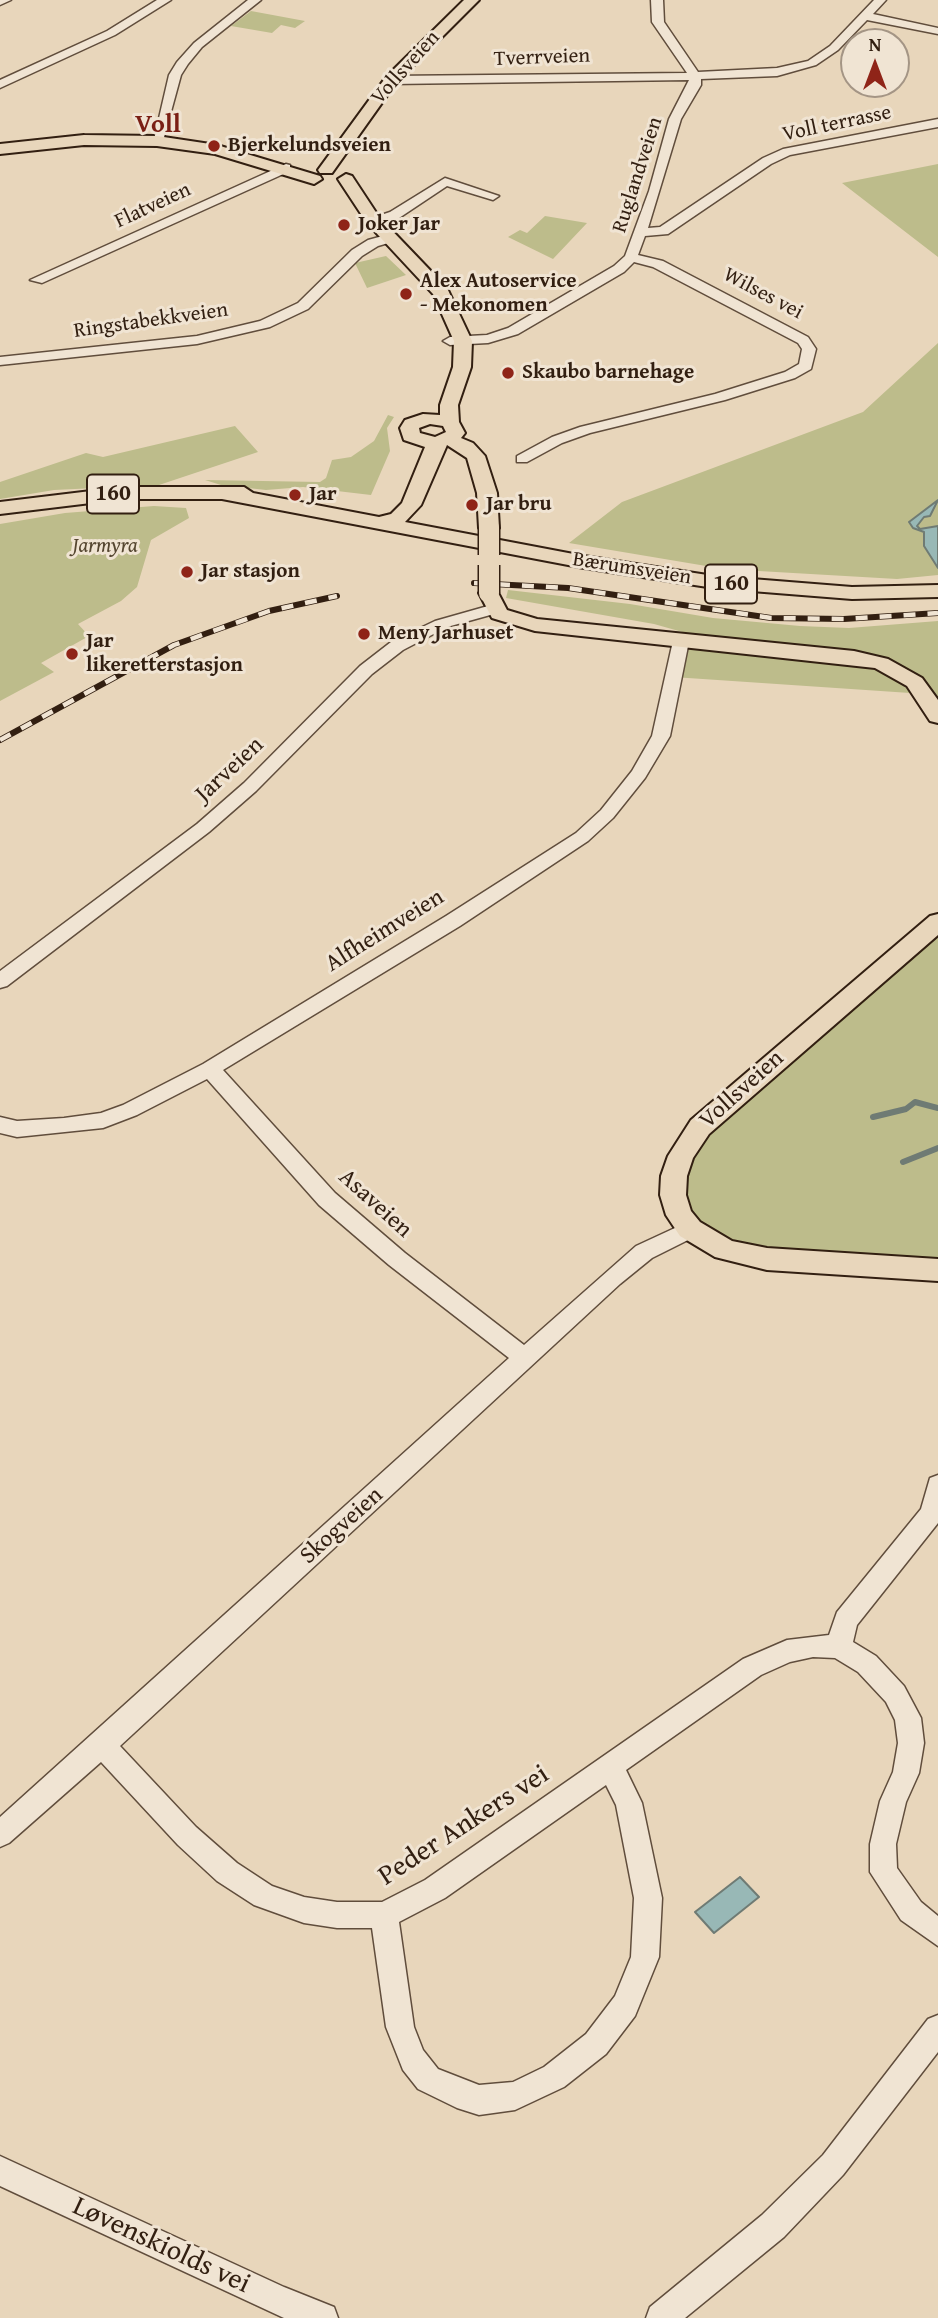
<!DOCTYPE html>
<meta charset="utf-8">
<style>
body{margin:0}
#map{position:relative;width:938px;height:2318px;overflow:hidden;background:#e8d6bb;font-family:"Gentium Book Plus",serif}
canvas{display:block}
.north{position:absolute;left:840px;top:28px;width:70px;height:70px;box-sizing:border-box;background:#f0e4d3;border:2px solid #a49585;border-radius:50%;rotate:0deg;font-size:19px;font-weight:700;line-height:28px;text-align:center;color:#321f11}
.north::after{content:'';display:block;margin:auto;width:24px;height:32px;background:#8f2418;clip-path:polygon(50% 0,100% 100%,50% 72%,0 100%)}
</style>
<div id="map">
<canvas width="938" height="2318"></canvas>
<div class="north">N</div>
</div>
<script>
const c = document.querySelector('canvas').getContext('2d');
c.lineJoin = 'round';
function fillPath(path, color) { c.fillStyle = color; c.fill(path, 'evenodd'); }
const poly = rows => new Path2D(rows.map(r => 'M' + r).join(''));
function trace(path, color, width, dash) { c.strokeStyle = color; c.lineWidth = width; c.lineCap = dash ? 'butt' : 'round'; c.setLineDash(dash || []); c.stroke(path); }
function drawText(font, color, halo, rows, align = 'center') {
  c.font = font + ' "Gentium Book Plus",serif'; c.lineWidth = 6; c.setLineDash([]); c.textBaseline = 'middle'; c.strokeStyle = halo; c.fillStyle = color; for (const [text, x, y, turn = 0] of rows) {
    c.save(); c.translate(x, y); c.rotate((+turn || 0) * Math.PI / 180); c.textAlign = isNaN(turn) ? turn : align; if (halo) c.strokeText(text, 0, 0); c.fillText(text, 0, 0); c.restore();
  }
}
fillPath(poly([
 [251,11,305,21,295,28,281,25,272,33,231,26],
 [938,164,938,257,842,183],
 [545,216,587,223,553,259,508,237,520,230,527,233],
 [386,256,406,275,367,288,355,263],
 [938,343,938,575,897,579,724,569,569,543,622,502,863,412],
 [388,415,394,417,387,428,390,451,371,495,303,487,266,490,221,485,205,480,320,482,326,478,332,460,351,457,374,441],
 [235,426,258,452,159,485,54,490,0,499,0,482,86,453,103,457],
 [154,506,186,508,189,518,151,540,137,587,121,601,78,624,89,636,41,663,54,672,0,701,0,524,65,513],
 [508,590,630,604,713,618,800,626,849,628,938,621,938,718,925,694,673,677,686,633,654,624,506,598],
 [938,922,938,1272,806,1262,690,1229,674,1176,691,1138]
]), '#bdbc8b');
const water = poly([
 [938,500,930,516,924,517,917,526,920,529,938,526,938,568,924,546,924,532,913,528,909,522,938,500],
 [740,1877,759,1897,714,1933,695,1912,740,1877]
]);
fillPath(water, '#98b8b6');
trace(water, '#6f7b74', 2);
trace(poly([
 [873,1117,906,1109,915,1102,938,1108],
 [903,1162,938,1148]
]), '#6f7b74', 6);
const minor = poly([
 [0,0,11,0,0,5,0,0],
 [157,0,171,0,115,35,0,88,0,80,107,31,157,0],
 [248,0,261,0,202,47,188,64,181,75,163,141,153,144,169,75,177,62,194,43,248,0],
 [651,0,663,0,664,22,698,72,777,68,808,61,830,46,874,0,886,0,873,14,938,28,938,34,867,20,838,50,816,65,777,76,701,79,701,85,681,119,648,228,660,227,763,158,783,149,938,119,938,127,790,155,771,164,668,234,645,236,638,255,663,261,808,337,816,349,811,369,795,378,725,400,590,433,562,443,527,462,517,462,517,456,552,437,580,427,715,394,785,372,799,364,802,349,798,343,653,267,634,262,624,272,518,334,488,343,450,345,443,341,450,337,487,335,508,328,614,266,625,256,649,191,669,119,689,80,391,84,385,80,391,76,687,73,652,22,651,0],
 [286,164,290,165,290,171,42,283,30,280,286,164],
 [445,178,499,196,493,200,447,186,399,218,373,224,366,220,390,212,445,178],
 [390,234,395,235,395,241,378,246,362,256,308,309,270,327,197,344,0,365,0,357,197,336,260,321,298,303,352,250,368,240,390,234],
 [495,604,501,606,501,612,447,627,403,650,372,674,256,791,209,832,7,986,0,988,0,971,197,824,244,783,360,666,391,642,435,621,495,604],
 [681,636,689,641,670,736,645,778,613,818,588,841,460,926,223,1070,335,1193,405,1253,524,1345,636,1246,690,1221,698,1223,701,1229,698,1235,652,1258,620,1284,120,1746,196,1827,237,1863,272,1886,304,1897,337,1902,382,1902,425,1880,743,1659,787,1640,829,1635,837,1612,921,1509,930,1478,938,1475,938,1523,857,1625,853,1642,876,1656,904,1686,921,1718,924,1743,919,1773,906,1802,896,1844,897,1868,921,1902,938,1916,938,1946,901,1920,870,1872,870,1844,880,1801,893,1772,898,1743,895,1720,886,1702,858,1672,835,1658,813,1657,790,1662,761,1675,626,1770,642,1803,662,1898,659,1957,635,2016,606,2054,564,2087,515,2110,479,2115,457,2108,418,2089,403,2070,386,2027,372,1928,337,1928,304,1923,254,1905,217,1881,178,1845,101,1762,9,1843,0,1847,0,1817,509,1358,389,1265,319,1205,207,1079,137,1115,103,1128,17,1137,0,1133,0,1117,17,1121,64,1118,101,1113,123,1105,203,1064,446,916,576,833,601,810,632,771,652,736,673,641,681,636],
 [606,1785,616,1805,634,1898,631,1957,615,1996,586,2034,544,2067,513,2082,479,2085,438,2069,423,2050,414,2027,399,1922,445,1898,606,1785],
 [938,2015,938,2052,843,2175,784,2237,685,2318,646,2318,650,2307,762,2215,823,2155,928,2019,938,2015],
 [0,2156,284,2287,334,2307,338,2318,284,2318,0,2186,0,2156]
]);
const major = poly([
 [464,0,479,0,396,83,332,173,320,173,318,170,386,77,464,0],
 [84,135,157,136,217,145,320,176,322,179,314,184,215,154,157,146,84,145,0,154,0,144,84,135],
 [346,174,352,176,379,217,447,288,472,341,471,367,458,405,459,422,465,433,461,438,473,443,485,456,497,493,499,528,489,534,479,528,477,493,467,458,447,445,421,505,405,522,584,556,714,576,852,587,938,585,938,597,852,599,714,588,584,568,222,499,124,499,0,514,0,502,124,487,244,487,253,493,379,517,391,514,402,503,425,447,404,440,400,428,405,420,423,414,440,415,440,405,453,367,454,341,433,294,367,223,338,179,346,174],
 [430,424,443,426,446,432,435,437,420,433,419,428,430,424],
 [489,587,496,589,507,610,537,619,854,651,888,659,922,678,938,700,938,723,930,721,907,686,875,668,535,631,492,618,479,593,489,587],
 [938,914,938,935,709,1134,693,1158,687,1176,686,1195,691,1211,700,1222,732,1241,767,1248,938,1259,938,1281,767,1270,715,1257,680,1236,666,1215,660,1195,661,1176,668,1156,691,1120,930,916,938,914]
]);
trace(minor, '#604d3c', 3);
trace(major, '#321f11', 4);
fillPath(minor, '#f0e4d3');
fillPath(major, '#e8d6bb');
const rail = poly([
 [474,583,568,588,771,618,844,619,938,613],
 [0,740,174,645,269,611,337,596]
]);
trace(rail, '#321f11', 6);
trace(rail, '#f0e4d3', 4.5, [12]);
const majorBridge = poly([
 [489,528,489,555],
 [489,565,489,593]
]);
trace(majorBridge, '#321f11', 23, []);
trace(majorBridge, '#e8d6bb', 20);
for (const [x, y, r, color] of [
 [214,146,7,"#8f2418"],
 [344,225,7,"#8f2418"],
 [406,294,7,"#8f2418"],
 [508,373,7,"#8f2418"],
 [295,495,7,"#8f2418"],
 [472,505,7,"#8f2418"],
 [187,572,7,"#8f2418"],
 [364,634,7,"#8f2418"],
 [72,654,7,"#8f2418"]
]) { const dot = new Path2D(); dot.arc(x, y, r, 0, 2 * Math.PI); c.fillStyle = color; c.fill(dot); trace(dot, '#f0e4d3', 2.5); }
drawText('21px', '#321f11', '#f0e4d3', [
 ["Tverrveien",542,58,-2],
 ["Vollsveien",406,68,-48],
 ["Voll terrasse",837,124,-12],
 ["Ruglandveien",638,175,-72],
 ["Flatveien",153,206,-25],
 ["Wilses vei",763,294,28],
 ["Ringstabekkveien",151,321,-8],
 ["Bærumsveien",632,569,9]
]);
drawText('bold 21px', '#321f11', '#f0e4d3', [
 ["Bjerkelundsveien",228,146],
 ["Joker Jar",358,225],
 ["Alex Autoservice",420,282],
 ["- Mekonomen",420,306],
 ["Skaubo barnehage",522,373],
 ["Jar",309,495],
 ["Jar bru",486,505],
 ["Jar stasjon",201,572],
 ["Meny Jarhuset",378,634],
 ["Jar",86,642],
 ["likeretterstasjon",86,666]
], 'left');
drawText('italic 21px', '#554630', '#f0e4d3', [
 ["Jarmyra",105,547]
]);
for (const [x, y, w] of [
 [113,494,52],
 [731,584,52]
]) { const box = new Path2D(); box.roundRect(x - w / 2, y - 19.5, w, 39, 5); c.fillStyle = '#f0e4d3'; c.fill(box); trace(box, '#321f11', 2); }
drawText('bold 23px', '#321f11', null, [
 ["160",113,494],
 ["160",731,584]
]);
drawText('24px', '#321f11', '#f0e4d3', [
 ["Jarveien",230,770,-43],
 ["Alfheimveien",385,931,-32],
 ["Vollsveien",742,1090,-42],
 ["Asaveien",375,1204,42],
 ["Skogveien",342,1526,-42]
]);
drawText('bold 26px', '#7a1f14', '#f0e4d3', [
 ["Voll",158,125]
]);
drawText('28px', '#321f11', '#f0e4d3', [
 ["Peder Ankers vei",464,1826,-33],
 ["Løvenskiolds vei",161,2246,25]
]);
</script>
